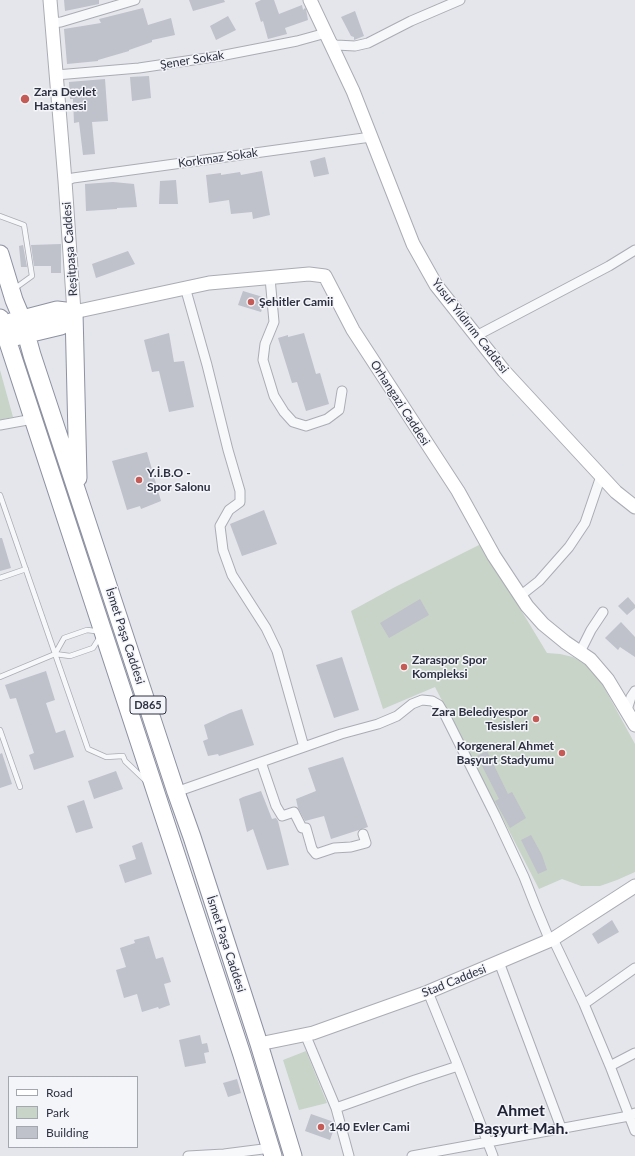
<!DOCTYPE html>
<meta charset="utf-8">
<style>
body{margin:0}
#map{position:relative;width:635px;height:1156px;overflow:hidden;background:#e5e6eb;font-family:Lato,sans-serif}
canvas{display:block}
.legend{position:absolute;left:8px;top:1076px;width:130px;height:72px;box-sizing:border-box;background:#f4f5f9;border:1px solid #a5a7b0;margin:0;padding:5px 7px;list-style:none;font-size:12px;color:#2e3142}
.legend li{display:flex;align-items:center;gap:8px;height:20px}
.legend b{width:20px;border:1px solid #a5a7b0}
</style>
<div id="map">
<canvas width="635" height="1156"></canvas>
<ul class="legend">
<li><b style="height:5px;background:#fff"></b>Road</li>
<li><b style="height:11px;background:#c8d4c7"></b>Park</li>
<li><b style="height:11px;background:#bfc1cb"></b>Building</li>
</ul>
</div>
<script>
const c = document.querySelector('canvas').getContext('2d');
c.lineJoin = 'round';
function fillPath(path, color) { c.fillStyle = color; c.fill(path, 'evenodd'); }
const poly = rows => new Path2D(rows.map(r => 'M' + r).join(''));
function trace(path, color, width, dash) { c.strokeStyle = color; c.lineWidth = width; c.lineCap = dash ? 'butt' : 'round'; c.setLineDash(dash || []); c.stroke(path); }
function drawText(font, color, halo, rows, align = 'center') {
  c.font = font + ' Lato,sans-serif'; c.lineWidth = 3; c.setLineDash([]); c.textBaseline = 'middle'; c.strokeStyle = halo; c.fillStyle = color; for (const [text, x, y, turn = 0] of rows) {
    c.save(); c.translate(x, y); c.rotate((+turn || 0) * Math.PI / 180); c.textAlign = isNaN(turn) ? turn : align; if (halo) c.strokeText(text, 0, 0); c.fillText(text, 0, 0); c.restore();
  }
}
fillPath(poly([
 [0,370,13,417,0,420],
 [481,544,547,653,560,654,573,657,590,666,599,678,635,744,635,872,617,880,600,886,581,886,562,879,539,889,435,687,383,709,351,611,395,587],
 [306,1051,327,1103,299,1110,283,1060]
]), '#c8d4c7');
fillPath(poly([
 [64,0,99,0,99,4,65,11],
 [189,0,224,0,225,2,193,11],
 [261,0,274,0,279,14,302,5,303,10,305,8,306,9,308,20,285,28,287,34,268,39,263,21,261,22,255,3],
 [143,8,148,25,171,18,175,35,152,40,152,42,129,50,129,51,98,60,98,61,67,64,64,29,101,23,99,19],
 [355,11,364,36,354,40,354,37,351,36,341,17],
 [228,16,236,30,216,40,210,26],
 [149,76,151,98,132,101,130,77],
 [105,79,108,121,92,122,95,154,83,155,79,122,74,123,73,99,70,99,69,82],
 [325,157,329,174,314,177,310,161],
 [262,171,270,215,253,219,252,212,231,214,229,200,209,203,206,175,221,173,221,175,240,172,241,175],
 [176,180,178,204,159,204,160,181],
 [113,182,134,184,137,207,117,208,117,209,86,211,85,184],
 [61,244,61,273,51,273,51,266,34,266,31,245],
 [23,245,27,267,21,267,19,246],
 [128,251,135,264,96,278,92,264],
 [243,291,266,298,261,312,238,305],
 [169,333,174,362,184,361,194,407,169,412,159,371,152,372,144,340],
 [304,333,316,374,320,373,329,404,306,411,297,382,292,383,278,338,288,335,288,337],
 [147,452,161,501,141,509,140,506,127,510,112,461],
 [264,510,277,544,242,556,230,524],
 [0,538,2,538,11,568,0,571],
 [628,597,635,605,635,608,627,615,618,606],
 [420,599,429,615,389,638,380,623],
 [621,622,635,637,635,657,620,647,618,650,605,638],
 [342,657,359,710,334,718,316,665],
 [46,671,55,700,46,703,56,733,65,730,74,757,34,770,29,755,34,753,16,698,10,699,5,685],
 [242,709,254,745,219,756,218,754,208,756,203,741,208,739,204,725,230,713],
 [487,751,508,794,512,792,526,818,510,828,495,801,499,799,477,756],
 [2,753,12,784,0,788,0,754],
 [343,757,368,827,331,839,324,816,305,821,298,808,296,799,316,791,308,768],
 [116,771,123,789,94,799,88,781],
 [261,791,272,819,276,818,278,821,289,865,267,870,253,829,247,832,239,799,243,797],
 [84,800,93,828,76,833,67,806],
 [531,835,542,855,547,870,538,874,521,840],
 [142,842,152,874,125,883,119,865,136,859,132,846],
 [612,920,619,932,598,944,592,934],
 [149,936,156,959,163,957,171,982,164,984,170,1005,159,1009,158,1007,142,1012,137,994,124,998,116,970,126,967,120,948,135,943,134,940],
 [200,1035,202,1044,207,1043,208,1047,209,1052,204,1053,206,1063,185,1067,179,1040],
 [237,1079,241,1093,228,1097,223,1083],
 [311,1114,334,1122,335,1126,330,1140,305,1131]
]), '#bfc1cb');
const lane = poly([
 [0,216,24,225,32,276,14,289],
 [0,495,88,749,106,757,123,756,125,761,146,781],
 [0,578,26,569],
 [87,630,103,632,93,648,70,656,55,654,64,638,87,630],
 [0,677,55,654],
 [0,730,20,787]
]);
const street = poly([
 [52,23,61,22,135,0],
 [331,43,336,45,355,46,368,43,411,21,460,0],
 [56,75,139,68,220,56,297,41,326,33],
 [65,181,73,178,371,137],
 [270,278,274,322,265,344,263,360,274,396,284,412,293,422,306,426,327,419,339,410,342,391],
 [185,287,207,365,228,450,240,491,240,502,229,510,220,526,223,550,232,575,266,628,277,651,304,747],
 [476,336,609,266,635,250],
 [0,425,33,419],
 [520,596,539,581,569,547,585,523,601,476],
 [580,652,591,630,603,612],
 [627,710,631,697,635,691],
 [261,762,276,806,282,816,294,812,302,828,306,828,312,849,316,854,334,848,351,847,366,843,363,834],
 [176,792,341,734,378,724,397,716,412,704,422,700,432,701,439,705,445,715,495,815,524,877,535,905,550,941],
 [553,939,584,1004,610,1066,635,1131],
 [499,962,560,1125,559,1129],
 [428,992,458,1066,493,1156],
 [584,1004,635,968],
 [305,1034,336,1108,349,1156],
 [610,1066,635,1053],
 [336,1108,415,1080,458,1066],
 [188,1156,224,1154,271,1148],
 [412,1156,537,1133,629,1116,635,1113]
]);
const secondary = poly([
 [50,0,65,181,74,312,209,283,309,274,325,276,353,330,458,491,494,556,527,606,543,624,565,642,590,659,608,680,635,725],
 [310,0,353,91,413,244,436,285,504,371,616,492,635,507],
 [259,1044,313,1033,428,992,553,939,635,886]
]);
const highway = poly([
 [0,254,14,300,22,319,32,355,176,792,192,837,259,1044,293,1156],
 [74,312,78,478],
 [0,318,242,1055,273,1156],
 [11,322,57,310,74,312],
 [15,337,61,326,74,312]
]);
trace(lane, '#aaacb5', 6);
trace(street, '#aaacb5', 11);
trace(secondary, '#aaacb5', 15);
trace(highway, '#8d91a1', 19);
trace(lane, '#f7f8fa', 4.5);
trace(street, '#f7f8fa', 9);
trace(secondary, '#fff', 13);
trace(highway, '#fff', 17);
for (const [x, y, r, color] of [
 [25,99,5,"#c45b56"],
 [251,302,4,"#c45b56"],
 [139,480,4,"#c45b56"],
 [404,667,4,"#c45b56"],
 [536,719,4,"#c45b56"],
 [562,753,4,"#c45b56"],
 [321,1127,4,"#c45b56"]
]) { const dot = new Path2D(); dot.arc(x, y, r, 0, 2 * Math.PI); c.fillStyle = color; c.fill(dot); trace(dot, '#f4f5f9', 1.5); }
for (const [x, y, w] of [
 [148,705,36]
]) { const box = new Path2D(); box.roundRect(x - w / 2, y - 9, w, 18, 3); c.fillStyle = '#f4f5f9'; c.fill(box); trace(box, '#2e3142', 1); }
drawText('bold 11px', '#2e3142', null, [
 ["D865",148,705]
]);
drawText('12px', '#2e3142', '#f4f5f9', [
 ["Şener Sokak",192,60,-9],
 ["Korkmaz Sokak",218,158,-8],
 ["Reşitpaşa Caddesi",70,249,-94],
 ["Yusuf Yıldırım Caddesi",470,326,52],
 ["Orhangazi Caddesi",400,403,57],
 ["İsmet Paşa Caddesi",125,636,72],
 ["İsmet Paşa Caddesi",226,944,72],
 ["Stad Caddesi",454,981,-22]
]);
drawText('bold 12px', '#2e3142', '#f4f5f9', [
 ["Zara Devlet",34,92],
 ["Hastanesi",34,106],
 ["Şehitler Camii",259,302],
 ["Y.İ.B.O -",147,473],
 ["Spor Salonu",147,487],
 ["Zaraspor Spor",412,660],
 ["Kompleksi",412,674],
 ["Zara Belediyespor",528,712,"right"],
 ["Tesisleri",528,726,"right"],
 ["Korgeneral Ahmet",554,746,"right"],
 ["Başyurt Stadyumu",554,760,"right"],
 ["140 Evler Cami",329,1127]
], 'left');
drawText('bold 16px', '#1f2234', '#f4f5f9', [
 ["Ahmet",521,1111],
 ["Başyurt Mah.",521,1129]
]);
</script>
